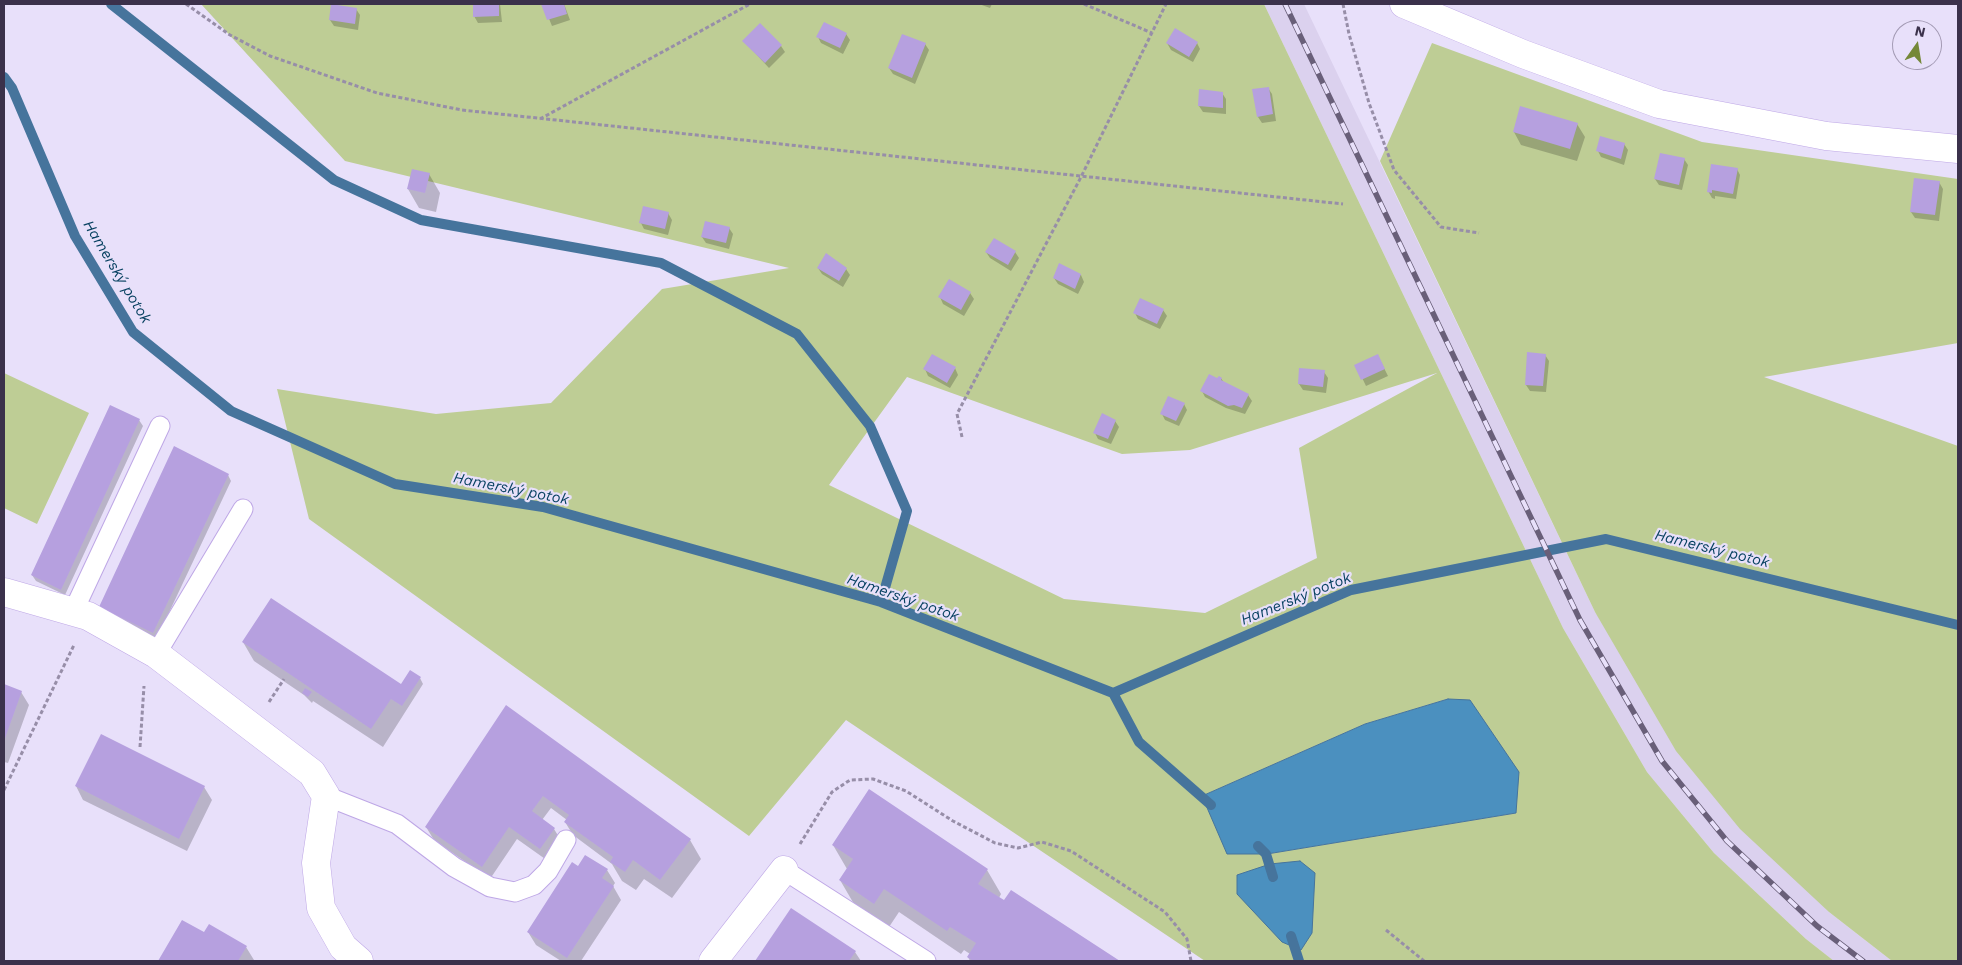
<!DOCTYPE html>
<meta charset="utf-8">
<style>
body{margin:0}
#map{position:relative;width:1962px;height:965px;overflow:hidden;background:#e8e0fa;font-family:"Work Sans",sans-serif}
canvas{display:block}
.frame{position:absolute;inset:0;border:5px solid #3b314b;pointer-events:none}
.north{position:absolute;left:1892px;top:20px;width:50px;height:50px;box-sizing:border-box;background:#e8e0fa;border:1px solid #a39ab4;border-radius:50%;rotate:13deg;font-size:14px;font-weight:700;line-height:20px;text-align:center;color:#3b314b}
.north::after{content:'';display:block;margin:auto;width:18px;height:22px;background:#758838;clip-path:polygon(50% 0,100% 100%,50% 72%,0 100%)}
</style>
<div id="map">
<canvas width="1962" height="965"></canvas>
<div class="frame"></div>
<div class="north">N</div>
</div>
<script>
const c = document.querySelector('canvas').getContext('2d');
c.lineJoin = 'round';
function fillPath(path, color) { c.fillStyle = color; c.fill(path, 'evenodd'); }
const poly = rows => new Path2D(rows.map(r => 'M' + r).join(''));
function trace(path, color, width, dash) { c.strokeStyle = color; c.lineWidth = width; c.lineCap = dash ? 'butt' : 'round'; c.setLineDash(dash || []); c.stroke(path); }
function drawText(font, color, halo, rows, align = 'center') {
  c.font = font + ' "Work Sans",sans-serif'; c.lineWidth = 4.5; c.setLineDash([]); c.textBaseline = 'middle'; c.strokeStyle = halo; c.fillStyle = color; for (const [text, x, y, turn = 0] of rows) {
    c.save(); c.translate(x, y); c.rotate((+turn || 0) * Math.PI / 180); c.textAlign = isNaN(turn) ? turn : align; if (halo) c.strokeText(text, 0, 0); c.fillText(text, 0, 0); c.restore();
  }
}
fillPath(poly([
 [1264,4,1304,4,1595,612,1829,912,1892,961,1834,961,1806,939,1714,853,1647,772,1563,628]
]), '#dbd1ee');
fillPath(poly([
 [201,4,1264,4,1563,628,1647,772,1714,853,1806,939,1834,961,1205,961,846,720,749,836,309,519,277,389,436,414,551,403,662,289,789,268,345,161],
 [1437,373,1299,448,1317,558,1205,613,1064,599,829,485,907,377,1122,454,1190,450],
 [1448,699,1516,813,1267,854,1202,796,1365,724],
 [1432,43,1702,142,1958,179,1958,343,1764,377,1958,446,1958,961,1892,961,1829,912,1740,829,1676,751,1595,612,1380,161],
 [4,373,89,413,37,524,4,508]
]), '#becd95');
const water = poly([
 [1448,699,1470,700,1519,772,1516,813,1267,854,1227,854,1202,796,1365,724,1448,699],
 [1300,861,1315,873,1312,933,1301,950,1282,942,1237,894,1237,875,1270,864,1300,861]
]);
fillPath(water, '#4b90bf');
trace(water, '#46749c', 1);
fillPath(poly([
 [474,4,500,4,502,22,478,23,474,16],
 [543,4,564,4,570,20,552,26],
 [979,4,992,4,990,8],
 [356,9,360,15,358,30,334,26,330,20],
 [846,34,850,40,843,54,821,43,818,37],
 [744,41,781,46,785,52,769,68],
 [1167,43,1197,43,1200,49,1193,62,1171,50],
 [925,44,929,50,915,84,893,74,889,68],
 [1268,88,1272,94,1276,121,1262,123,1258,117],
 [1222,93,1226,99,1226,114,1203,112,1199,106],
 [1577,124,1585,137,1577,161,1521,145,1514,132],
 [1624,144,1628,150,1624,165,1601,157,1598,151],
 [1684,159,1688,165,1682,190,1659,185,1655,179],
 [1737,169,1740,175,1736,199,1715,196,1715,199,1712,198,1708,191],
 [429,174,440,193,436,212,419,208,408,189],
 [1939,182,1943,189,1939,221,1915,218,1911,212],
 [668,213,672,220,668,235,644,229,641,223],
 [729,228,733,234,729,249,706,243,702,237],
 [986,252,1015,252,1019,258,1011,271,990,258],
 [1060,265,1081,275,1084,282,1078,294,1058,284,1054,278],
 [818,268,846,269,850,275,843,287,822,274],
 [970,293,974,299,964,316,943,304,940,297],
 [1163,310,1167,316,1160,329,1138,319,1135,313],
 [1545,355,1549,361,1546,392,1530,391,1526,385],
 [1381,362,1388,376,1366,386,1356,365],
 [955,368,958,375,950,388,928,376,925,369],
 [1300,369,1324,372,1328,378,1326,393,1303,390,1299,384],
 [1221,378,1224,383,1248,395,1252,401,1245,414,1226,408,1205,397,1202,391],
 [1184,404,1187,410,1179,426,1165,420,1162,414],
 [139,420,143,426,65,595,36,581,32,575],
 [1115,421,1119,427,1111,444,1098,439,1095,433],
 [228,475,231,481,157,638,104,613],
 [243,642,401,686,420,678,423,684,383,747,313,701,312,703,304,695,254,661],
 [4,685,21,692,29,705,8,763,4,762],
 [506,707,690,840,701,859,672,898,644,879,636,890,622,881,612,864,573,835,565,822,567,820,551,808,542,820,554,829,562,842,548,861,517,839,490,879,434,840,426,827],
 [102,735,204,787,212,800,187,851,83,800,76,786],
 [833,845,987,870,1001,894,999,898,1005,902,1011,892,1118,961,970,961,968,957,970,954,964,950,961,954,899,912,889,927,854,904,840,880,847,869],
 [578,868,607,870,615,883,613,886,621,900,581,961,561,961,536,945,528,932],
 [791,910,855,952,861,961,757,961],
 [182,921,205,934,246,947,254,960,159,961]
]), '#0003');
trace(poly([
 [111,4,334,180,421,220,661,263,797,334,870,426,907,511,881,602],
 [4,77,12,88,75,236,133,332,231,411,395,484,543,507,881,602,1113,693,1351,590,1606,539,1958,625],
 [1113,693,1139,742,1211,805],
 [1258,846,1266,854,1273,877],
 [1291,936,1299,961]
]), '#46749c', 10);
fillPath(poly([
 [331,4,357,8,355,24,329,20],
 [473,4,499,4,499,16,473,17],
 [541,4,564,4,567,14,547,20],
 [824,22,847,33,840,48,816,37],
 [760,23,782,45,765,63,742,41],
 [1175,28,1198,42,1189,57,1166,43],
 [902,34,926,43,912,78,888,68],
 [1269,87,1273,114,1257,117,1252,89],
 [1199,89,1223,92,1223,108,1198,106],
 [1520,106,1578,123,1570,149,1513,132],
 [1600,136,1625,143,1621,159,1596,151],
 [1660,153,1685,158,1679,185,1654,179],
 [1711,164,1738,168,1733,194,1712,190,1712,193,1707,192],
 [412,169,430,173,425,193,407,189],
 [1914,178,1940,181,1935,215,1910,212],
 [643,206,669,212,665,229,639,223],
 [705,221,730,227,726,243,701,237],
 [994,238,1016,251,1008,265,985,252],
 [826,253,847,268,839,281,817,268],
 [1059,263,1081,274,1075,289,1053,278],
 [949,279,971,292,961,310,938,297],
 [1140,298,1164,309,1157,324,1133,313],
 [1527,352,1546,354,1543,386,1525,385],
 [932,354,956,367,947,383,923,369],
 [1378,354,1385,369,1361,380,1354,365],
 [1299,368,1325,370,1323,387,1298,384],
 [1209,374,1217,378,1219,376,1222,378,1221,380,1249,394,1242,408,1234,405,1228,406,1200,391],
 [1168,396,1185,403,1176,421,1160,414],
 [110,405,140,419,61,590,31,575],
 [1102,413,1116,420,1108,439,1093,433],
 [174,446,229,474,153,633,99,607],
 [271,598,401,684,410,670,421,677,402,706,391,699,371,729,242,642],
 [4,684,22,691,4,741],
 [305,688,312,692,308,697,302,693],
 [506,705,691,839,660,880,633,860,625,872,610,862,613,857,564,822,569,815,543,796,532,811,555,828,540,849,509,827,482,867,425,827],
 [101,734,205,786,179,839,75,786],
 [869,789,988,869,978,884,1004,900,1011,890,1120,961,973,961,967,957,976,943,950,927,947,931,884,889,874,904,839,880,853,859,832,845],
 [585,855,608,869,602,878,614,886,567,958,527,932,572,862,578,866],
 [791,908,856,951,849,961,755,961],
 [182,920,204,932,209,924,247,946,238,961,158,961]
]), '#b6a0df');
const lane = poly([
 [73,612,160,426],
 [156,654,243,509],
 [326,796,397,824,454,867,490,887,515,892,534,885,548,871,566,840],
 [784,870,926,961]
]);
const street = poly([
 [4,592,88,616,156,654,312,773,326,796,316,863,321,908,343,947,359,961],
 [713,961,784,870]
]);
const secondary = poly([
 [1404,4,1523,54,1659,104,1826,136,1958,149]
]);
trace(lane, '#bea7e6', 21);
trace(street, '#bea7e6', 29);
trace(secondary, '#bea7e6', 29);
trace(poly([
 [186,4,230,35,270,56,377,93,462,110,1343,204],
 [1084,4,1152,33],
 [1343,4,1349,34,1369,103,1394,170,1441,227,1479,233],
 [540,119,750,4],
 [962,437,957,414,1081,177,1166,4],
 [269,702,284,679],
 [140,747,144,686],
 [4,790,74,645],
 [800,844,832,792,850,780,873,779,906,791,953,821,995,843,1018,848,1042,842,1071,851,1165,912,1187,939,1191,961],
 [1386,930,1424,961]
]), '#978ea8', 3, [4, 2.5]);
trace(lane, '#fff', 19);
trace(street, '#fff', 28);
trace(secondary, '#fff', 28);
const rail = poly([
 [1285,4,1580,620,1662,761,1727,841,1817,926,1863,961]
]);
trace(rail, '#695f79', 5.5);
trace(rail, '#e8e0fa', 4, [11]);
drawText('italic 15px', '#053f5f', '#e8e0fa', [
 ["Hamerský potok",117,272,59],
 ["Hamerský potok",511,489,11],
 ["Hamerský potok",1712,549,14],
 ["Hamerský potok",903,598,19],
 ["Hamerský potok",1296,599,-22]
]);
</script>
